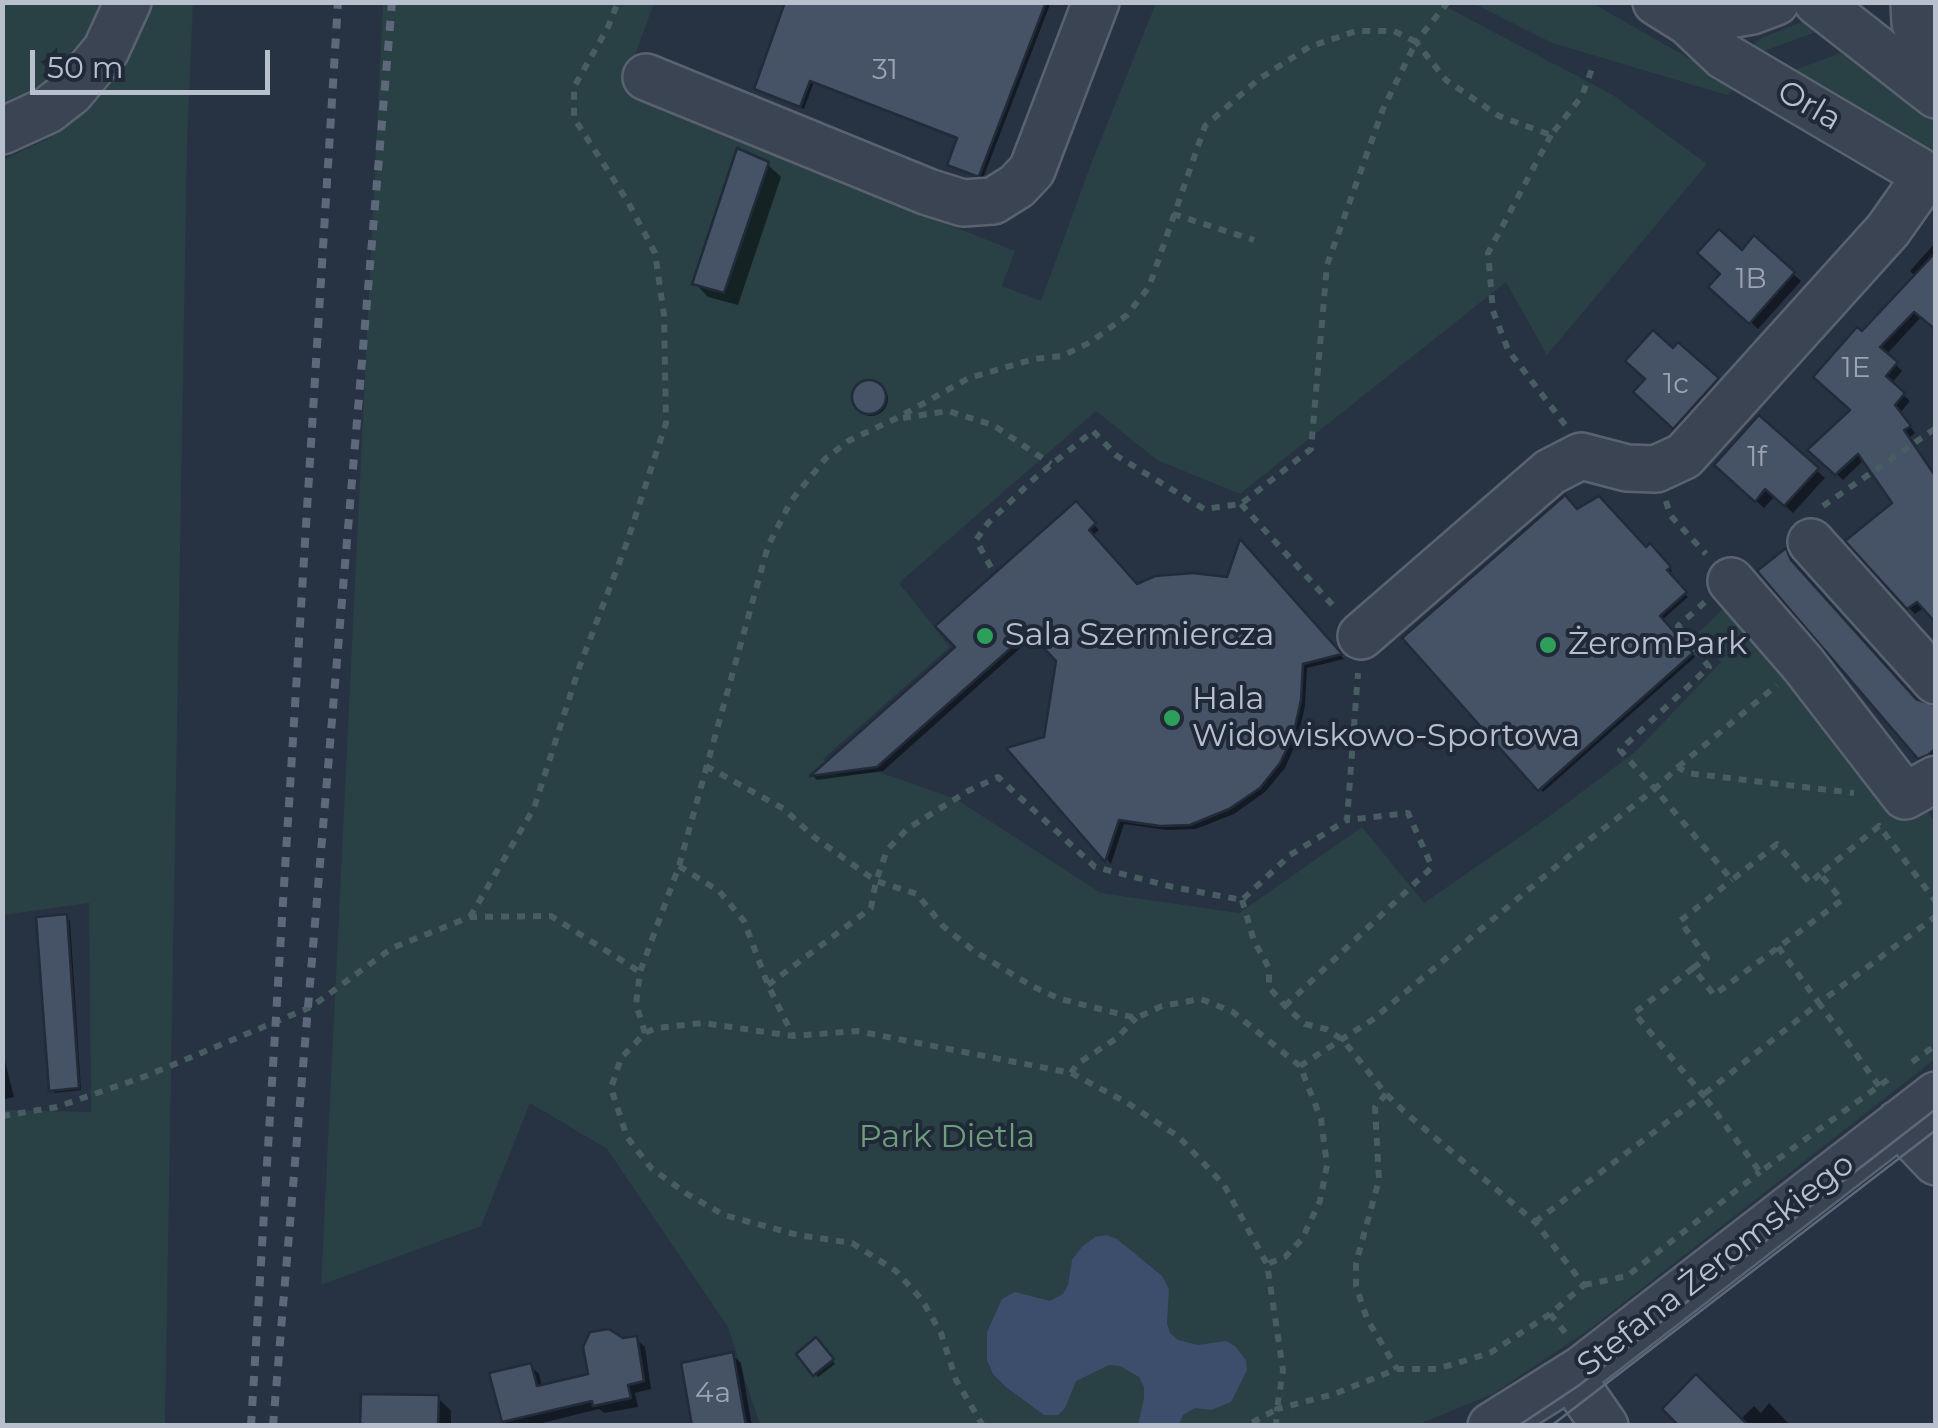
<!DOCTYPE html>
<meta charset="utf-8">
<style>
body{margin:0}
#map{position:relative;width:1938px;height:1428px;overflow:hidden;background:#273243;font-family:Montserrat,sans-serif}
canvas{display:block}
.frame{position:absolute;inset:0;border:5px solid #b9c0cd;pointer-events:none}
.scale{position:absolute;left:30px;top:50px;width:240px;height:45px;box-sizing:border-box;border:5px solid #b9c0cd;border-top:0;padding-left:12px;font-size:30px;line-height:35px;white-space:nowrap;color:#b9c0cd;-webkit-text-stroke:8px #202938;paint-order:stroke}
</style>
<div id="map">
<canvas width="1938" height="1428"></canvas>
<div class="frame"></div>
<div class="scale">50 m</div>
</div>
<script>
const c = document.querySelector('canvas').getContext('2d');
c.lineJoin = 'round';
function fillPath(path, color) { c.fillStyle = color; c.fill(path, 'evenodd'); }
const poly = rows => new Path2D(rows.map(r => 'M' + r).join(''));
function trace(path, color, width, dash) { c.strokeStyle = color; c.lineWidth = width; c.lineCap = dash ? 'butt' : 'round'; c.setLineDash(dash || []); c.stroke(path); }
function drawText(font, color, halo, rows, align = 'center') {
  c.font = font + ' Montserrat,sans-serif'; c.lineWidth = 8; c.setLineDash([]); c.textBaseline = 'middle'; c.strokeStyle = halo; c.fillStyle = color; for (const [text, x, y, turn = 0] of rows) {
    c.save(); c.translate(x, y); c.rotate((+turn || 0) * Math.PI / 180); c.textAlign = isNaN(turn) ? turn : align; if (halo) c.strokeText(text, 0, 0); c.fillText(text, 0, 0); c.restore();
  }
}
fillPath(poly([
 [3,3,103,3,94,24,73,56,40,87,3,107],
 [151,3,193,3,187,145,165,1425,3,1425,3,1110,91,1112,89,903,3,915,3,160,47,139,88,106,118,71,139,35],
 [383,3,654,3,624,85,679,117,1015,251,1002,286,1041,301,1091,164,1156,3,1439,3,1613,95,1707,164,1547,355,1506,282,1240,494,1157,460,1096,411,899,583,950,647,823,759,837,776,879,772,956,799,1101,893,1239,913,1362,827,1424,903,1547,818,1635,752,1721,662,1698,633,1752,581,1935,822,1935,1059,1590,1329,1493,1394,1417,1425,760,1425,728,1327,607,1149,530,1103,481,1226,321,1285],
 [1473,3,1592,3,1736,85,1727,95,1552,43],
 [1804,21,1819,31,1756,54,1753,51,1752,46,1759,39],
 [1846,51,1935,122,1935,161,1786,73]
]), '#294044');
fillPath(poly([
 [1106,1235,1117,1239,1162,1276,1169,1289,1167,1323,1170,1333,1178,1340,1198,1345,1226,1341,1235,1346,1246,1360,1247,1370,1231,1402,1211,1410,1195,1408,1183,1415,1179,1425,1138,1425,1144,1399,1144,1387,1139,1377,1120,1366,1109,1365,1076,1381,1065,1408,1058,1415,1044,1415,1006,1387,993,1374,987,1360,987,1332,1002,1299,1015,1292,1050,1301,1063,1294,1068,1285,1072,1260,1082,1247,1095,1237]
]), '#3d4e6c');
fillPath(poly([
 [789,2,1051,2,983,178,950,164,959,140,814,82,804,109,760,92,757,88],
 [767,164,781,177,738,305,708,297,695,283],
 [1754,239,1801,281,1758,329,1712,287],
 [1936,242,1936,328,1922,316,1886,355,1902,371,1891,384,1910,401,1900,413,1915,433,1909,438,1925,607,1915,614,1849,541,1895,504,1865,459,1843,480,1811,450,1854,410,1862,335,1916,277,1910,271],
 [1717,380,1725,388,1683,435,1636,392],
 '854 399a17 17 0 1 1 34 0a17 17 0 1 1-34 0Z',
 [1760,418,1825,478,1793,513,1775,496,1764,508,1717,465],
 [1076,505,1099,530,1092,536,1136,587,1229,580,1242,544,1344,659,1307,668,1305,706,1297,741,1285,768,1265,792,1234,814,1196,829,1167,830,1124,824,1111,864,1010,750,1046,739,1059,660,1035,635,883,771,817,780,813,776,959,647],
 [1577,512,1646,550,1653,550,1672,571,1668,575,1688,597,1662,620,1695,657,1543,792,1405,638],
 [1785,551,1918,703,1936,709,1934,770,1761,572],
 [66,917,70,921,81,1090,55,1093,51,1089],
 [2,1049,14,1097,2,1100],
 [636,1339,645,1347,651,1389,635,1393,638,1407,604,1413,599,1409,530,1426,508,1426,504,1421,530,1366,539,1374,542,1387,591,1376,623,1341],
 [816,1341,835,1364,818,1377,799,1354],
 [732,1355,741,1363,752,1426,695,1426],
 [438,1398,451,1411,451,1426,363,1426],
 [1769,1403,1791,1426,1682,1426,1740,1420,1754,1406,1761,1413]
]), '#0007');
const building = poly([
 [785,2,1046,2,979,176,976,176,947,165,957,138,810,81,800,107,754,89,785,2],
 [737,148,769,162,724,293,692,284,737,148],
 [1719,229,1742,250,1754,235,1795,272,1749,324,1708,287,1720,274,1697,253,1719,229],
 [1936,252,1936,330,1914,312,1880,347,1898,362,1886,376,1905,393,1895,405,1911,426,1904,430,1936,477,1936,623,1917,602,1907,609,1845,541,1892,503,1858,454,1835,475,1807,450,1850,410,1813,377,1857,327,1862,331,1936,252],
 [1653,330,1673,348,1678,342,1719,378,1673,429,1633,392,1645,379,1625,361,1653,330],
 '852 397a17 17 0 1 1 34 0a17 17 0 1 1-34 0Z',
 [1759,415,1819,468,1784,506,1765,489,1755,502,1714,465,1759,415],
 [1565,495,1577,509,1599,496,1646,547,1650,543,1671,567,1667,570,1687,592,1660,616,1693,653,1538,791,1402,638,1565,495],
 [1076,501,1096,523,1089,530,1137,584,1155,576,1193,573,1227,577,1240,539,1342,654,1303,664,1301,700,1293,736,1280,763,1260,788,1229,809,1190,825,1160,826,1119,820,1105,862,1006,748,1044,737,1056,661,1029,632,877,767,810,776,955,647,935,626,1076,501],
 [1786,548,1791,560,1916,699,1936,706,1936,748,1928,755,1918,759,1757,571,1786,548],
 [67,914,79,1088,49,1091,36,917,67,914],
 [609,1329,623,1338,637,1336,644,1381,628,1385,631,1398,593,1406,592,1401,502,1422,489,1373,531,1363,537,1386,588,1374,583,1347,590,1332,609,1329],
 [816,1337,834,1359,813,1376,796,1354,816,1337],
 [733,1352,746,1426,692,1426,681,1363,733,1352],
 [1696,1374,1749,1426,1679,1426,1662,1409,1696,1374],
 [361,1394,439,1395,438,1426,360,1426,361,1394]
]);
fillPath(building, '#465265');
trace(building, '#222b3a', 2.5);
const minor = poly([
 [1656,2,1688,22,1724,56,1936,181],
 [1817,2,1936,95],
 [1914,2,1915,23,1936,78],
 [1688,22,1752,11,1776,2],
 [646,77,928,192,963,203,993,201,1017,186,1032,170,1096,2],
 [2,131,48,110,71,92,106,50,128,2],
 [1811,542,1936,681],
 [1731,581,1803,664,1905,796,1936,779],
 [1361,636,1550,472,1581,456,1627,468,1656,469,1684,456,1888,230,1926,176],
 [1899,1123,1936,1162],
 [1571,1377,1605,1426],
 [1491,1426,1582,1369,1936,1095]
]);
trace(minor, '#5a6270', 50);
trace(poly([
 [1448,2,1416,42,1446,80,1499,116,1551,135,1582,96,1593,66],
 [1551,135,1488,253,1493,311,1508,350,1566,426],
 [1173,214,1254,240],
 [903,418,948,411,993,425,1051,464],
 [1666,501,1670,515,1706,554],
 [1241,504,1337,610],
 [1823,506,1936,428],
 [706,766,784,809,814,837,876,881,917,894,943,926,974,951,1032,986,1060,999,1136,1018,1162,1006,1201,999,1233,1012,1300,1066,1321,1119,1327,1165,1320,1201,1302,1239,1285,1257,1267,1264],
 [1678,767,1777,685],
 [679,866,719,891,744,921,768,985,793,1036],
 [1820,874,1810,883,1777,844,1732,880,1655,789,1678,767,1687,773,1854,793],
 [1242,900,1254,941,1269,968,1269,987,1285,1006,1305,1024,1326,1029,1343,1040,1386,1094,1407,1114,1535,1222,1584,1285,1550,1314,1490,1353,1437,1369,1397,1369,1334,1394,1277,1409,1276,1426],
 [470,917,534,808,579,668,626,545,666,423,664,315,655,253,628,202,574,118,574,87,608,27,618,2],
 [1778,947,1819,1003,1936,916],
 [1693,968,1707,958,1680,921,1732,880],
 [768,985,871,908,876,881,887,850,907,829,968,791,998,777,1095,867,1173,887,1242,900,1290,855,1347,820,1358,673],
 [1285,1006,1432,867,1408,813,1347,820],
 [645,1033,636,1004,640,972,679,866,768,546,791,501,825,459,848,441,897,418,969,378,1034,359,1062,356,1091,342,1127,315,1149,287,1205,126,1259,79,1309,47,1356,31,1394,31,1416,42,1383,109,1327,265,1311,449,1241,504,1204,509,1117,456,1093,431,1036,477,988,523,976,540,993,571],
 [1912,1062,1936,1045],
 [1300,1066,1372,1020,1576,850,1655,789,1620,750,1709,667,1678,626,1705,602],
 [1071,1073,1077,1064,1117,1038,1136,1018],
 [1879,1086,1819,1003,1703,1095,1760,1172,1879,1086,1890,1078],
 [1386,1094,1375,1107,1379,1180,1356,1263,1356,1286,1367,1319,1397,1369],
 [2,1116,57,1107,146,1076,311,1007,392,948,470,917,551,916,640,972],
 [1535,1222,1703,1095,1634,1013,1693,968,1714,995,1842,900,1820,874,1879,826,1936,902],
 [1584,1285,1627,1276,1760,1172],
 [1550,1314,1568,1336],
 [983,1426,956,1380,941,1333,922,1300,896,1271,852,1243,798,1235,724,1215,687,1194,651,1168,627,1137,611,1088,621,1058,645,1033,656,1028,703,1023,793,1036,857,1031,1071,1073,1126,1102,1179,1137,1224,1185,1267,1264,1283,1370,1277,1409,1246,1426]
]), '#475d61', 6, [8, 8]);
trace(minor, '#3b4453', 45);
trace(poly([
 [1518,1426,1578,1386,1936,1109],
 [1551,1426,1936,1130]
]), '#5d687a', 2.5);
trace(poly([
 [251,1426,338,2],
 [273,1426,392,2]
]), '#5d687a', 8, [10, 10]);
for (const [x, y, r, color] of [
 [985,636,10,"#2e9e5b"],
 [1548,645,10,"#2e9e5b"],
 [1172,718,10,"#2e9e5b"]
]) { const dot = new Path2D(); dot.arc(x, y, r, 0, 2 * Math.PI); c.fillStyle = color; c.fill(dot); trace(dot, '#202938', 4); }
drawText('28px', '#9ca4b3', null, [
 ["31",885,71],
 ["1B",1751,280],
 ["1E",1856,369],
 ["1c",1676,385],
 ["1f",1757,458],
 ["4a",713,1394]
]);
drawText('32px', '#b9c0cd', '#202938', [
 ["Orla",1809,106,30],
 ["Stefana Żeromskiego",1716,1265,-38]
]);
drawText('32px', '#b9c0cd', '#202938', [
 ["Sala Szermiercza",1005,636],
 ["ŻeromPark",1568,645],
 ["Hala",1192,700],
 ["Widowiskowo-Sportowa",1192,737]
], 'left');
drawText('32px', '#6f9e7c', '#202938', [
 ["Park Dietla",947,1138]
]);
</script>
